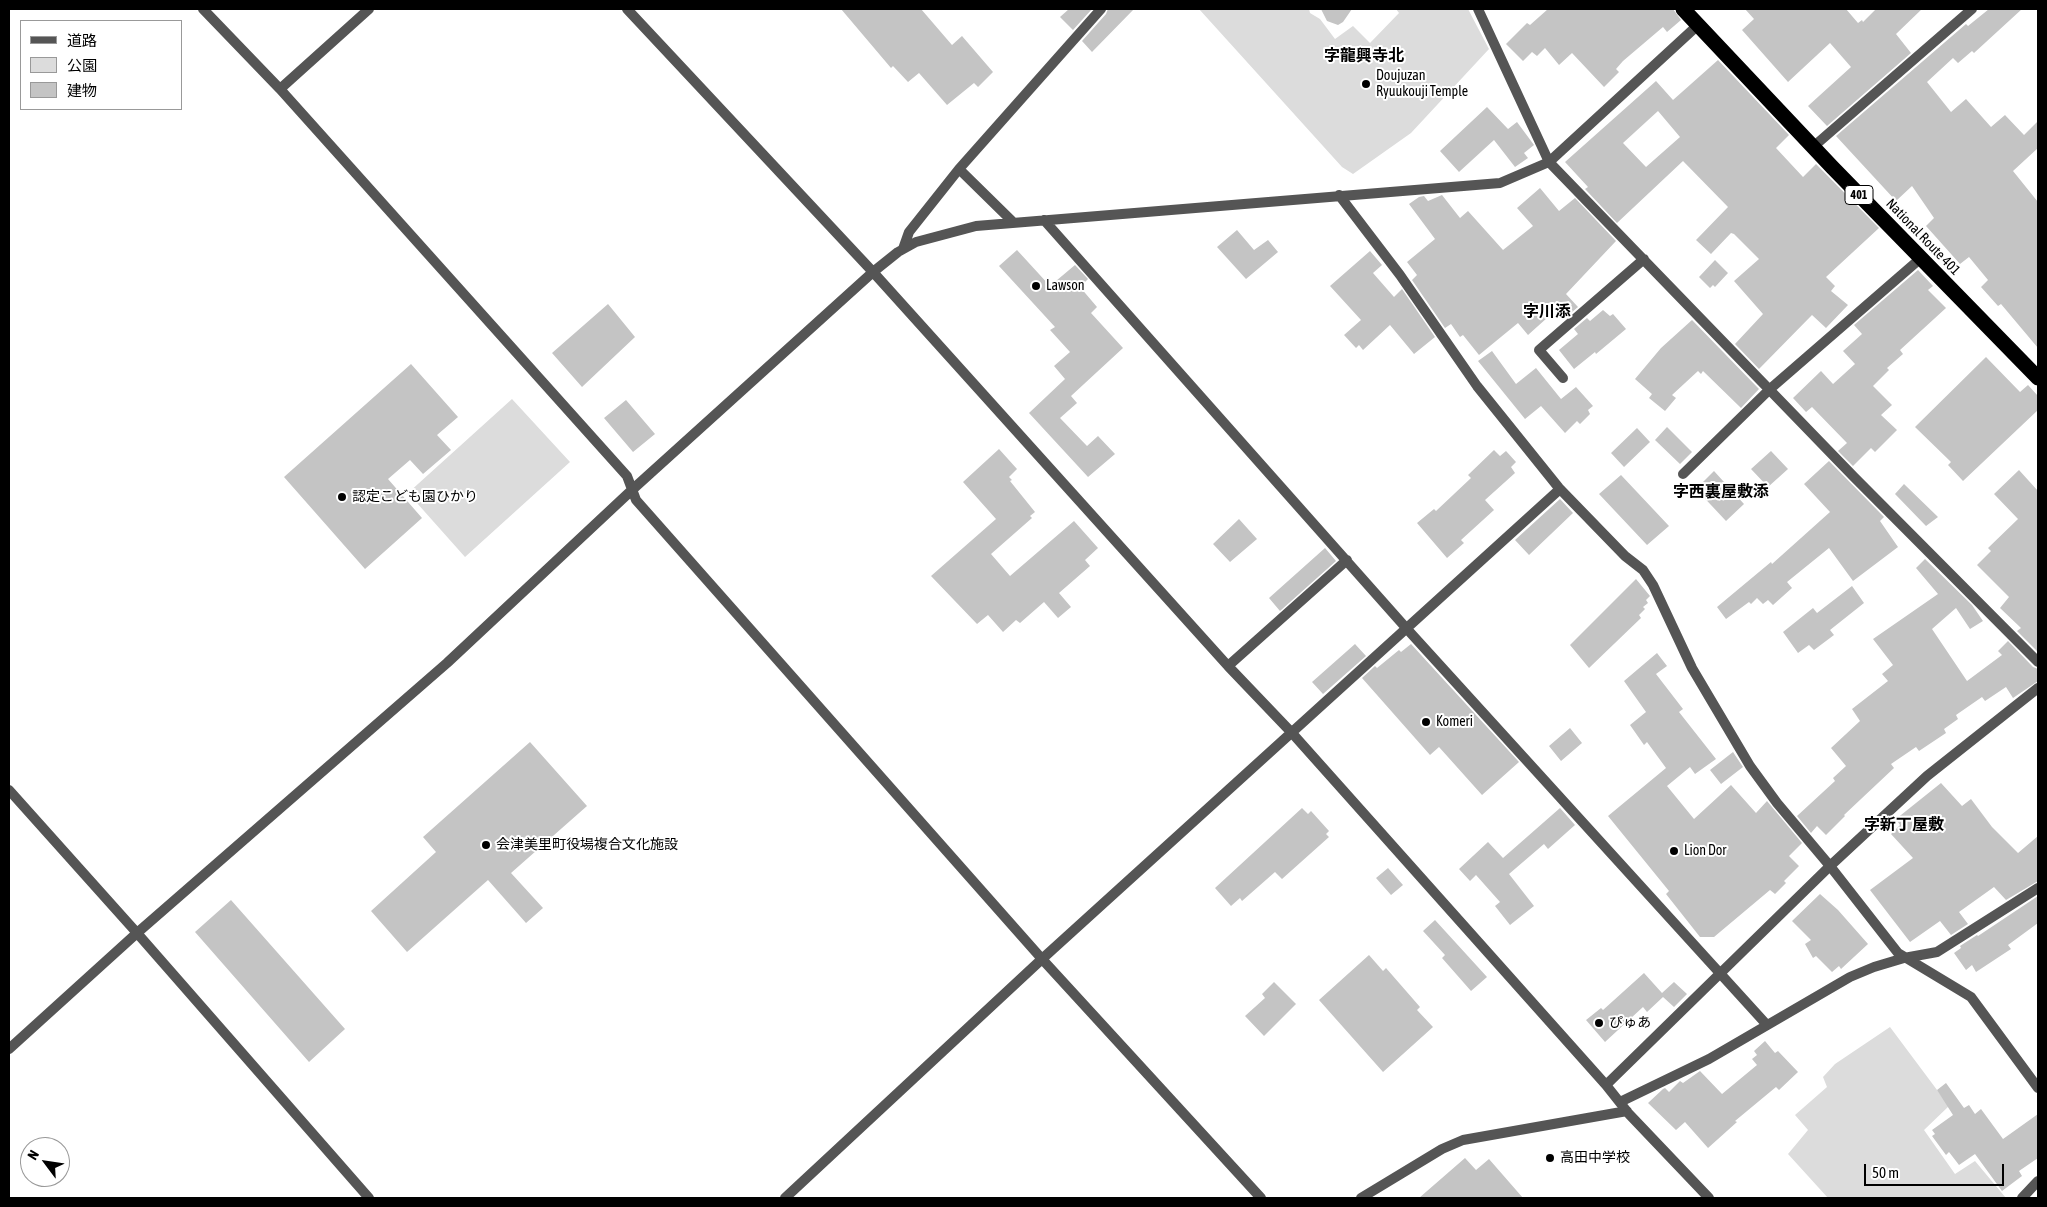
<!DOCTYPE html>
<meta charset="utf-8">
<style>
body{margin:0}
#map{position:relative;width:2047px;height:1207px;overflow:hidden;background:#fff;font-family:"Asap Condensed","Noto Sans JP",sans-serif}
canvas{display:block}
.frame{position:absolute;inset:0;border:10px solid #000;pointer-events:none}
.legend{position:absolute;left:20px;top:20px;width:162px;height:90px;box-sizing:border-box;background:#fff;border:1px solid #999;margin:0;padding:6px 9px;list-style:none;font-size:15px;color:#000}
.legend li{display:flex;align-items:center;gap:10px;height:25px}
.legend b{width:25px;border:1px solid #999}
.north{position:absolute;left:20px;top:1137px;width:50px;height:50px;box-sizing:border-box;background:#fff;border:1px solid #999;border-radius:50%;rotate:301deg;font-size:14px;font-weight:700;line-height:20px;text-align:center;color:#000}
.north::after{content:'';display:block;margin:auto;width:18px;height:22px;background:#000;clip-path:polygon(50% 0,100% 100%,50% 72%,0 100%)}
.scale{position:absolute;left:1864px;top:1164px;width:140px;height:22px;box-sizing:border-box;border:2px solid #000;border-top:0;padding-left:6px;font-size:15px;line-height:18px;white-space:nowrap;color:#000;-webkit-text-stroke:4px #fff;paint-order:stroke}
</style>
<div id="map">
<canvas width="2047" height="1207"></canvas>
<div class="frame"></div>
<ul class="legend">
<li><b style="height:6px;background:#555"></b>道路</li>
<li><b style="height:14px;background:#dcdcdc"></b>公園</li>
<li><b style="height:14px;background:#c4c4c4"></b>建物</li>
</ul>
<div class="north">N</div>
<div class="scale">50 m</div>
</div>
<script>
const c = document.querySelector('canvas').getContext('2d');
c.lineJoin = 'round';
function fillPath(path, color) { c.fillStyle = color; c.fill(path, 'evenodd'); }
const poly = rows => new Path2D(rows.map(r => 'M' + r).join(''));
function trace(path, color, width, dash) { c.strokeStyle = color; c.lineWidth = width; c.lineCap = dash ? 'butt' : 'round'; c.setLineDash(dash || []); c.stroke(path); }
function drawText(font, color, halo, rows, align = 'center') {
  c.font = font + ' "Asap Condensed","Noto Sans JP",sans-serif'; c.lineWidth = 4; c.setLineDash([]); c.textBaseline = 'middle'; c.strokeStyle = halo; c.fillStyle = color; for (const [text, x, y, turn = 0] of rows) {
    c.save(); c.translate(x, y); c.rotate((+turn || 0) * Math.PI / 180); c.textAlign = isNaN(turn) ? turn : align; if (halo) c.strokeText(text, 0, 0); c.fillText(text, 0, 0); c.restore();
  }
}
fillPath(poly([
 [1199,9,1309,9,1310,13,1320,19,1335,39,1353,26,1370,43,1399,13,1396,9,1468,9,1489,49,1411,133,1353,174,1342,167],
 [512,399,570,462,465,557,408,493],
 [1890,1027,1949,1106,1924,1130,1955,1174,1975,1161,2006,1198,1828,1198,1788,1154,1808,1130,1795,1115,1827,1087,1823,1077,1835,1064]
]), '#dcdcdc');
fillPath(poly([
 [841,9,921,9,952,45,962,36,993,72,978,87,974,83,947,105,919,73,908,82,893,66,891,68],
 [1069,9,1092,9,1073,30,1060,17],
 [1108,9,1134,9,1092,52,1082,41,1106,14],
 [1321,9,1352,9,1343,22,1338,25,1327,21],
 [1548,9,1673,9,1681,20,1667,32,1663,27,1623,61,1616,69,1619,72,1604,87,1572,53,1559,65,1545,48,1537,56,1532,52,1523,61,1506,44,1527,23,1530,25],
 [1745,9,1846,9,1858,23,1862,20,1863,22,1876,9,1922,9,1896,34,1911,53,1827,126,1808,106,1851,67,1830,43,1788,82,1742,30,1754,19],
 [1989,9,2022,9,1974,53,1972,51,1958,63,1953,58,1927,82,1951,112,1966,99,1991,127,2005,115,2024,135,2038,121,2038,148,2013,171,2038,202,2038,348,2001,304,1998,306,1981,287,1988,280,1969,257,1960,264,1926,226,1934,218,1912,186,1896,201,1836,136,1966,24,1968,26],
 [1718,60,1789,135,1776,148,1803,177,1816,164,1879,228,1826,277,1835,286,1831,291,1848,305,1826,328,1812,315,1759,369,1735,344,1763,314,1734,281,1759,259,1734,234,1731,233,1711,254,1696,240,1728,207,1683,161,1617,223,1585,189,1588,187,1565,162,1656,81,1673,100],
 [1658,111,1680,137,1646,167,1623,143],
 [1487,107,1508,129,1517,122,1534,145,1524,153,1528,158,1515,167,1494,140,1459,172,1440,151],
 [1540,188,1559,211,1575,198,1616,241,1566,294,1578,307,1565,318,1557,309,1528,335,1518,323,1479,355,1463,335,1460,337,1451,324,1445,328,1412,280,1417,275,1407,262,1435,239,1409,204,1419,197,1424,196,1428,201,1442,195,1460,218,1468,211,1503,250,1533,226,1517,208],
 [1237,230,1254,250,1268,240,1278,252,1246,279,1217,247],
 [1017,250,1050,286,1075,265,1088,279,1080,287,1097,307,1091,313,1123,348,1071,396,1077,403,1060,418,1087,446,1098,436,1115,454,1088,477,1029,413,1065,379,1054,366,1070,352,1050,330,1055,327,999,266],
 [1370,251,1382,265,1373,273,1394,297,1402,289,1435,337,1414,354,1390,325,1363,350,1359,345,1356,348,1344,335,1361,320,1330,286],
 [1715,260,1728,273,1715,287,1713,285,1710,288,1699,277],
 [1918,270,1933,286,1928,290,1946,308,1900,350,1903,354,1887,368,1889,370,1873,386,1892,405,1881,415,1897,430,1875,452,1871,448,1853,466,1838,451,1847,443,1812,407,1806,412,1793,398,1821,371,1833,384,1855,364,1843,351,1862,334,1854,325],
 [608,304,635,337,582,387,552,353],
 [1603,310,1610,316,1613,314,1626,329,1596,354,1595,352,1574,369,1559,350,1578,334,1574,329,1587,318,1590,321],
 [1692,320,1759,389,1741,408,1703,371,1701,374,1698,371,1672,395,1676,398,1665,411,1649,398,1652,394,1635,379,1661,348],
 [1492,351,1516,384,1536,368,1561,399,1576,387,1593,406,1588,410,1590,414,1580,424,1577,421,1565,433,1541,406,1525,419,1478,361],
 [1986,357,2020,392,2028,385,2038,396,2038,410,1963,481,1948,465,1951,462,1915,427],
 [411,364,458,417,437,435,451,450,423,474,410,460,388,479,422,518,365,569,284,477],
 [626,400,655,434,633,452,604,418],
 [1667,427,1692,452,1680,464,1655,440],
 [1637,428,1650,442,1624,467,1611,453],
 [999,449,1017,469,1009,477,1012,480,1010,481,1035,512,1030,516,1032,518,991,554,1010,576,1074,521,1098,548,1085,560,1090,566,1059,593,1071,607,1058,618,1044,602,1020,623,1016,620,1003,632,988,615,977,624,931,576,996,519,963,482],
 [1494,450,1500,456,1506,451,1516,462,1511,467,1515,473,1485,500,1494,510,1461,540,1464,543,1447,558,1417,523,1434,509,1436,511,1471,478,1468,475],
 [1771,451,1788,469,1768,487,1751,469],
 [1829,461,1884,517,1880,521,1898,547,1853,581,1829,548,1787,582,1792,588,1773,605,1768,600,1763,604,1757,598,1751,604,1749,602,1726,619,1717,607,1771,562,1772,564,1830,512,1804,484],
 [2019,470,2038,491,2038,652,2017,631,2021,628,2000,608,2009,597,1977,565,1991,551,1988,548,2018,519,1994,494],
 [1714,471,1744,504,1726,521,1696,489],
 [1621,475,1669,526,1647,545,1599,494],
 [1904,484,1938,517,1926,526,1895,494],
 [1560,499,1573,513,1529,555,1515,540],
 [1239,519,1257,539,1230,562,1213,544],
 [1325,548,1336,561,1280,611,1269,598],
 [1925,559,1972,605,1983,621,1970,629,1956,608,1932,629,1967,681,2002,655,1998,651,2008,641,2033,667,2038,669,2038,681,2013,698,2006,687,1985,701,1982,697,1956,715,1958,719,1944,729,1946,733,1919,751,1916,747,1891,764,1894,768,1844,815,1845,816,1826,835,1817,826,1811,833,1797,816,1835,781,1833,778,1846,766,1831,748,1860,721,1852,709,1888,681,1882,674,1893,665,1873,639,1938,594,1916,568],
 [1636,579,1650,596,1646,600,1648,603,1643,607,1645,609,1639,615,1641,618,1589,668,1570,645],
 [1852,586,1864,603,1830,630,1834,635,1814,650,1809,645,1798,653,1783,632,1813,608,1817,613],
 [1355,644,1366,656,1323,694,1312,682],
 [1411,644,1519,762,1482,795,1439,747,1430,755,1362,678,1375,666,1377,668,1399,650,1401,652],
 [1657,653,1667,666,1656,674,1683,709,1679,712,1716,759,1695,774,1690,767,1667,786,1694,819,1731,785,1756,813,1767,801,1802,843,1789,856,1799,866,1784,881,1786,883,1775,894,1770,890,1714,937,1700,937,1666,894,1669,891,1608,816,1666,768,1647,742,1644,745,1630,725,1646,712,1624,681],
 [1570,728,1582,743,1561,761,1549,746],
 [530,742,587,806,511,873,543,908,526,923,488,880,407,952,371,911,436,852,423,837],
 [1733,752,1743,767,1721,784,1710,770],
 [1941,783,1962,806,1971,799,1992,827,2018,853,2038,836,2038,881,2006,900,1994,887,1959,912,1968,924,1951,935,1940,921,1910,942,1870,890,1913,858,1891,834,1900,825,1896,819],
 [1302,808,1308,814,1311,811,1329,831,1326,834,1329,837,1282,879,1275,872,1242,901,1240,898,1231,906,1215,888],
 [1560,808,1575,825,1548,849,1544,844,1509,874,1534,906,1510,925,1495,906,1500,902,1476,875,1470,881,1459,869,1488,842,1503,858],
 [1388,868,1403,885,1391,895,1376,878],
 [1820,894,1838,910,1868,944,1841,969,1839,966,1832,972,1816,956,1813,958,1805,944,1811,940,1792,921],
 [2038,896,2038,923,2008,945,2011,949,1976,972,1972,965,1966,970,1954,953,1961,948,1960,946,1977,935,1978,936],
 [231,900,345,1029,309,1062,195,932],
 [1435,920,1487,977,1471,991,1442,958,1445,955,1423,931],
 [1369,955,1383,971,1386,968,1420,1007,1417,1010,1433,1027,1383,1072,1319,1000],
 [1644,973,1662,993,1674,982,1687,994,1674,1007,1663,997,1647,1012,1643,1007,1605,1042,1586,1020,1601,1008,1603,1010],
 [1274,982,1296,1004,1264,1036,1245,1016,1265,998,1262,994],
 [1765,1041,1775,1053,1778,1051,1798,1072,1779,1090,1776,1087,1735,1121,1737,1122,1708,1148,1685,1122,1676,1130,1648,1103,1663,1089,1665,1088,1669,1092,1680,1081,1683,1083,1700,1071,1722,1094,1757,1065,1752,1059,1757,1055,1754,1051],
 [1946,1083,1964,1108,1969,1105,1975,1114,1981,1109,2003,1139,2038,1114,2038,1158,2019,1171,2022,1176,2002,1191,1975,1154,1959,1165,1949,1152,1946,1155,1932,1136,1935,1134,1932,1130,1953,1115,1937,1090],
 [1465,1158,1476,1170,1489,1159,1523,1198,1419,1198]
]), '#c4c4c4');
trace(poly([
 [203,9,280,89,627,476,636,500,1042,959,1261,1198],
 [627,9,873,272,1228,666,1292,733,1606,1085,1629,1114,1709,1198],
 [1478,9,1549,162,1854,477,2038,662],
 [280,89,369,9],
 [1813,147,1972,9],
 [959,169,1013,222],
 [1339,195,1400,275,1477,386,1559,488,1625,556,1643,570,1653,585,1692,668,1750,766,1777,803,1830,866,1898,953,1971,997,2038,1088],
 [1044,220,1407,629,1767,1025],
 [903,249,909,232,959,169,1101,9],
 [1563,378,1539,350,1644,259],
 [1683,474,1770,389,1921,258],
 [1228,666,1347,560],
 [9,790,137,933,369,1198],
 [9,1049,137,933,447,663,633,489,873,272,898,252,916,242,976,226,1500,183,1549,162,1698,25],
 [1606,1085,1830,866,1927,776,2038,688],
 [1620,1102,1709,1059,1850,977,1874,967,1904,958,1937,952,2038,888],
 [785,1198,1042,959,1560,489],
 [1361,1198,1442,1149,1463,1140,1627,1111],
 [2022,1198,2038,1181]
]), '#555', 10);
trace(poly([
 [1683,9,1832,167,2038,378]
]), '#000', 15);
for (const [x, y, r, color] of [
 [1366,84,5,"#000"],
 [1036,286,5,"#000"],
 [342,497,5,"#000"],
 [1426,722,5,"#000"],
 [486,845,5,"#000"],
 [1674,851,5,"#000"],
 [1599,1023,5,"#000"],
 [1550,1158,5,"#000"]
]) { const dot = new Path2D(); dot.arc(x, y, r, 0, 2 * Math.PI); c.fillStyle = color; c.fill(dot); trace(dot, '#fff', 2); }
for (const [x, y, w] of [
 [1859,195,28]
]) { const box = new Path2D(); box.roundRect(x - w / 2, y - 9.5, w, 19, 4); c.fillStyle = '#fff'; c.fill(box); trace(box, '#000', 1); }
drawText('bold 12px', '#000', null, [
 ["401",1859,195]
]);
drawText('14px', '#000', '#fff', [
 ["Doujuzan",1376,76],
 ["Ryuukouji Temple",1376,92],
 ["Lawson",1046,286],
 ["認定こども園ひかり",352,497],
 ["Komeri",1436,722],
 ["会津美里町役場複合文化施設",496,845],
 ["Lion Dor",1684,851],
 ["ぴゅあ",1609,1023],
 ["高田中学校",1560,1158]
], 'left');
drawText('14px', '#000', '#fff', [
 ["National Route 401",1923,237,46]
]);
drawText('bold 16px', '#000', '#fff', [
 ["字龍興寺北",1364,56],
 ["字川添",1547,312],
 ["字西裏屋敷添",1721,492],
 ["字新丁屋敷",1904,825]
]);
</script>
